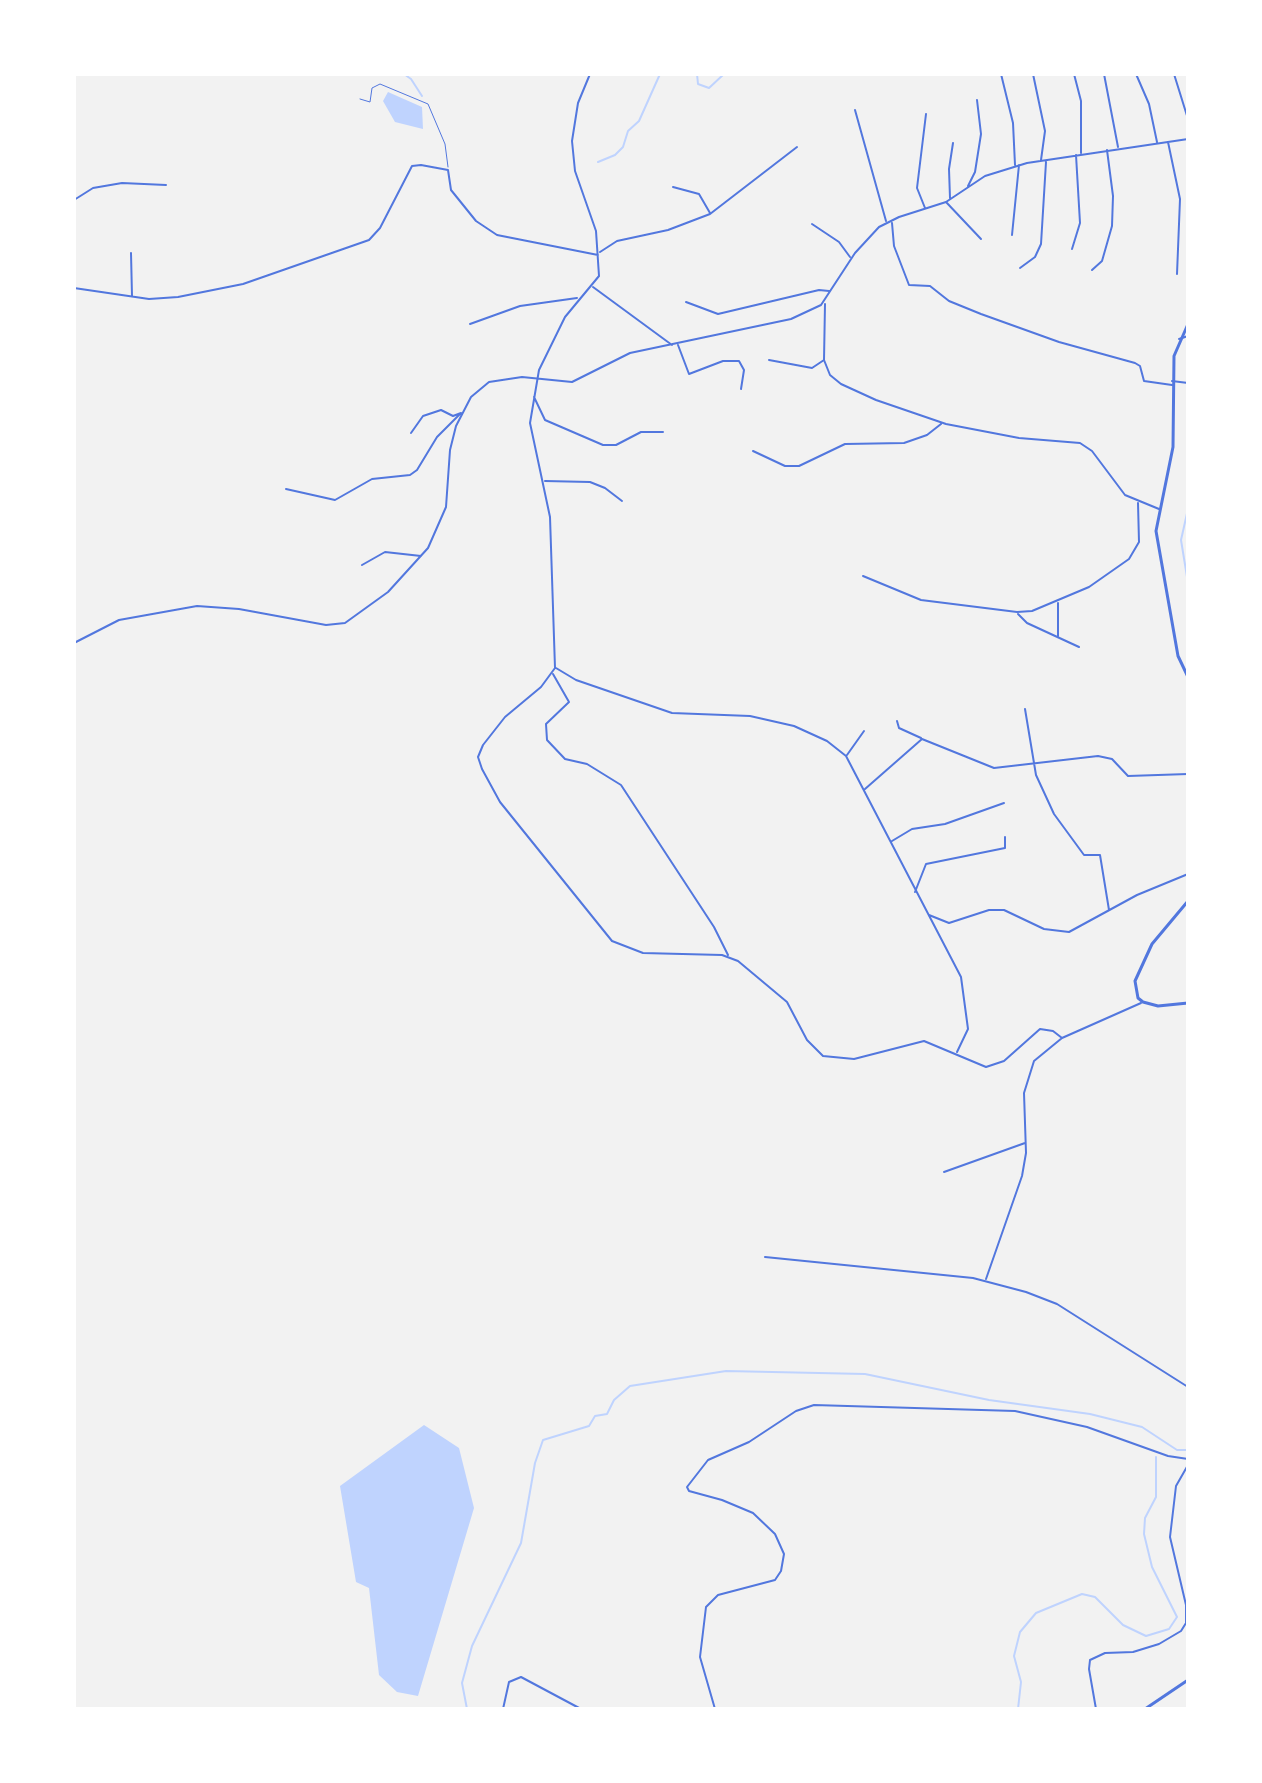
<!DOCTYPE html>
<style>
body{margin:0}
#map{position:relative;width:1262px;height:1783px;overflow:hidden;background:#f2f2f2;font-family:Signika,sans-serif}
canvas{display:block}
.frame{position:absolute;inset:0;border:76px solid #fff;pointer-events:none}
</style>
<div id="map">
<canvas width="1262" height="1783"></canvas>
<div class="frame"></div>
</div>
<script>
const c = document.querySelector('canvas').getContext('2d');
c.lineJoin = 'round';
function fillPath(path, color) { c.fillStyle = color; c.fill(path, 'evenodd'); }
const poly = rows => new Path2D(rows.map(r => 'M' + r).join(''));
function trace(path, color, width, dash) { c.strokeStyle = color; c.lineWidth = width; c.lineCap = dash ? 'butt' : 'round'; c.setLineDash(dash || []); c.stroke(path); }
fillPath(poly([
 [388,92,422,107,423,129,395,122,383,101],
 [424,1425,459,1448,474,1508,418,1696,397,1692,379,1675,369,1588,356,1582,340,1486]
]), '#bfd3fe');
trace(poly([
 [404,74,411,79,422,96],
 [697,74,698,84,709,88,724,74],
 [598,162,615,155,623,147,628,131,639,121,660,74],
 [1188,509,1181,540,1188,583],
 [467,1709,462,1683,472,1646,521,1543,535,1463,543,1440,589,1426,595,1416,607,1414,614,1400,630,1386,726,1371,865,1374,989,1400,1090,1414,1142,1427,1177,1450,1188,1450],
 [1018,1709,1021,1682,1014,1656,1020,1632,1036,1613,1082,1594,1095,1597,1123,1625,1146,1636,1169,1629,1177,1617,1152,1567,1144,1534,1145,1518,1156,1497,1156,1457]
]), '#bfd3fe', 2);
trace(poly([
 [360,99,370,102,372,88,380,84,428,104,445,144,448,167]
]), '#5277de', 1);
trace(poly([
 [590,74,578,103,572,141,575,171,596,231,599,276,565,317,539,370,530,423,550,517,555,668,541,687,505,717,483,745,478,757,482,769,500,802,612,941,643,953,722,955,738,961,787,1002,807,1040,823,1056,854,1059,924,1041,986,1067,1004,1061,1040,1029,1053,1031,1062,1038],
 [1001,74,1013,123,1015,165],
 [1033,74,1045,131,1041,160],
 [1074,74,1081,101,1081,153],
 [1104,74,1118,147],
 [1136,74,1149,104,1157,142],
 [1174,74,1188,119],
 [855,110,886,221],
 [1168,142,1180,199,1177,274],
 [968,186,975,172,981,134,977,100],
 [673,187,699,194,710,213],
 [950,198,949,169,953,143],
 [74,200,93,188,122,183,166,185],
 [946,202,981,239],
 [925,208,917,188,926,114],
 [892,223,894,246,909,285,930,286,949,301,981,314,1059,342,1135,363,1140,366,1144,381,1172,385],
 [812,224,839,242,850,257],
 [1012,235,1019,165],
 [1072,249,1080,223,1076,155],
 [600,252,617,241,668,230,710,214,797,147],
 [131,253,132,296],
 [1020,268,1035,257,1041,244,1046,162],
 [1092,270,1102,261,1112,226,1113,196,1107,150],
 [593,287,672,345],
 [74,288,149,299,178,297,243,284,369,240,380,228,412,166,421,165,448,170,451,190,476,221,497,235,598,255],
 [686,302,718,314,819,290,829,291],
 [825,304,824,360,830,375,841,384,876,400,946,424,1019,438,1080,443,1092,451,1125,495,1159,509],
 [470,324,520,306,577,298],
 [1179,339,1188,336],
 [678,345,689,374,723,361,739,361,744,370,741,389],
 [769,360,812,368,824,360],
 [1172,381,1188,383],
 [534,397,545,420,603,445,616,445,641,432,663,432],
 [753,451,785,466,799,466,845,444,904,443,927,435,941,424],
 [545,481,590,482,605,488,622,501],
 [286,489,335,500,372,479,410,475,417,470,437,437,461,413,453,416,441,410,423,416,411,433],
 [362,565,385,552,421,556],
 [863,576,921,600,1017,612,1032,611,1089,587,1129,559,1139,542,1138,503],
 [1018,614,1027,623,1079,647],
 [1058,636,1058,603],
 [74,643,119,620,197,606,239,609,326,625,345,623,388,592,428,548,446,507,450,450,456,426,471,397,489,382,522,377,572,382,630,353,791,319,821,305,855,253,879,227,899,217,946,202,985,176,1027,163,1188,139],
 [556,668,576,680,672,713,750,716,794,726,827,741,846,756,961,977,968,1029,957,1052],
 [553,674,569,702,546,724,547,740,565,759,587,764,621,785,714,927,728,955],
 [1025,709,1036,775,1054,814,1084,855,1100,855,1109,910],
 [897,721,899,728,921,738],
 [847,755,864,731],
 [865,789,922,739,994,768,1098,756,1112,759,1128,776,1188,774],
 [892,841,912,829,945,824,1004,803],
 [915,892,926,864,1005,848,1005,837],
 [929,915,949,923,989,910,1004,910,1044,929,1069,932,1137,895,1188,874],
 [944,1172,1025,1143],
 [765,1257,973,1278,1026,1292,1057,1304,1188,1387],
 [986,1279,1022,1176,1026,1153,1024,1093,1034,1061,1062,1038,1141,1003],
 [503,1709,509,1682,521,1677,581,1709],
 [715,1709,700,1657,706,1607,718,1595,775,1580,781,1571,784,1554,775,1534,753,1513,722,1500,689,1491,687,1487,708,1460,749,1442,796,1411,814,1405,1015,1411,1087,1427,1168,1456,1188,1459],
 [1096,1709,1089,1669,1090,1660,1105,1653,1133,1652,1159,1644,1181,1631,1186,1623,1186,1605,1170,1537,1176,1486,1188,1465]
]), '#5277de', 2);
trace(poly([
 [1188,324,1174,356,1173,447,1156,531,1178,656,1188,677],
 [1188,901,1152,944,1135,981,1138,998,1143,1002,1158,1006,1188,1003],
 [1145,1709,1188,1680]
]), '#5277de', 3);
</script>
